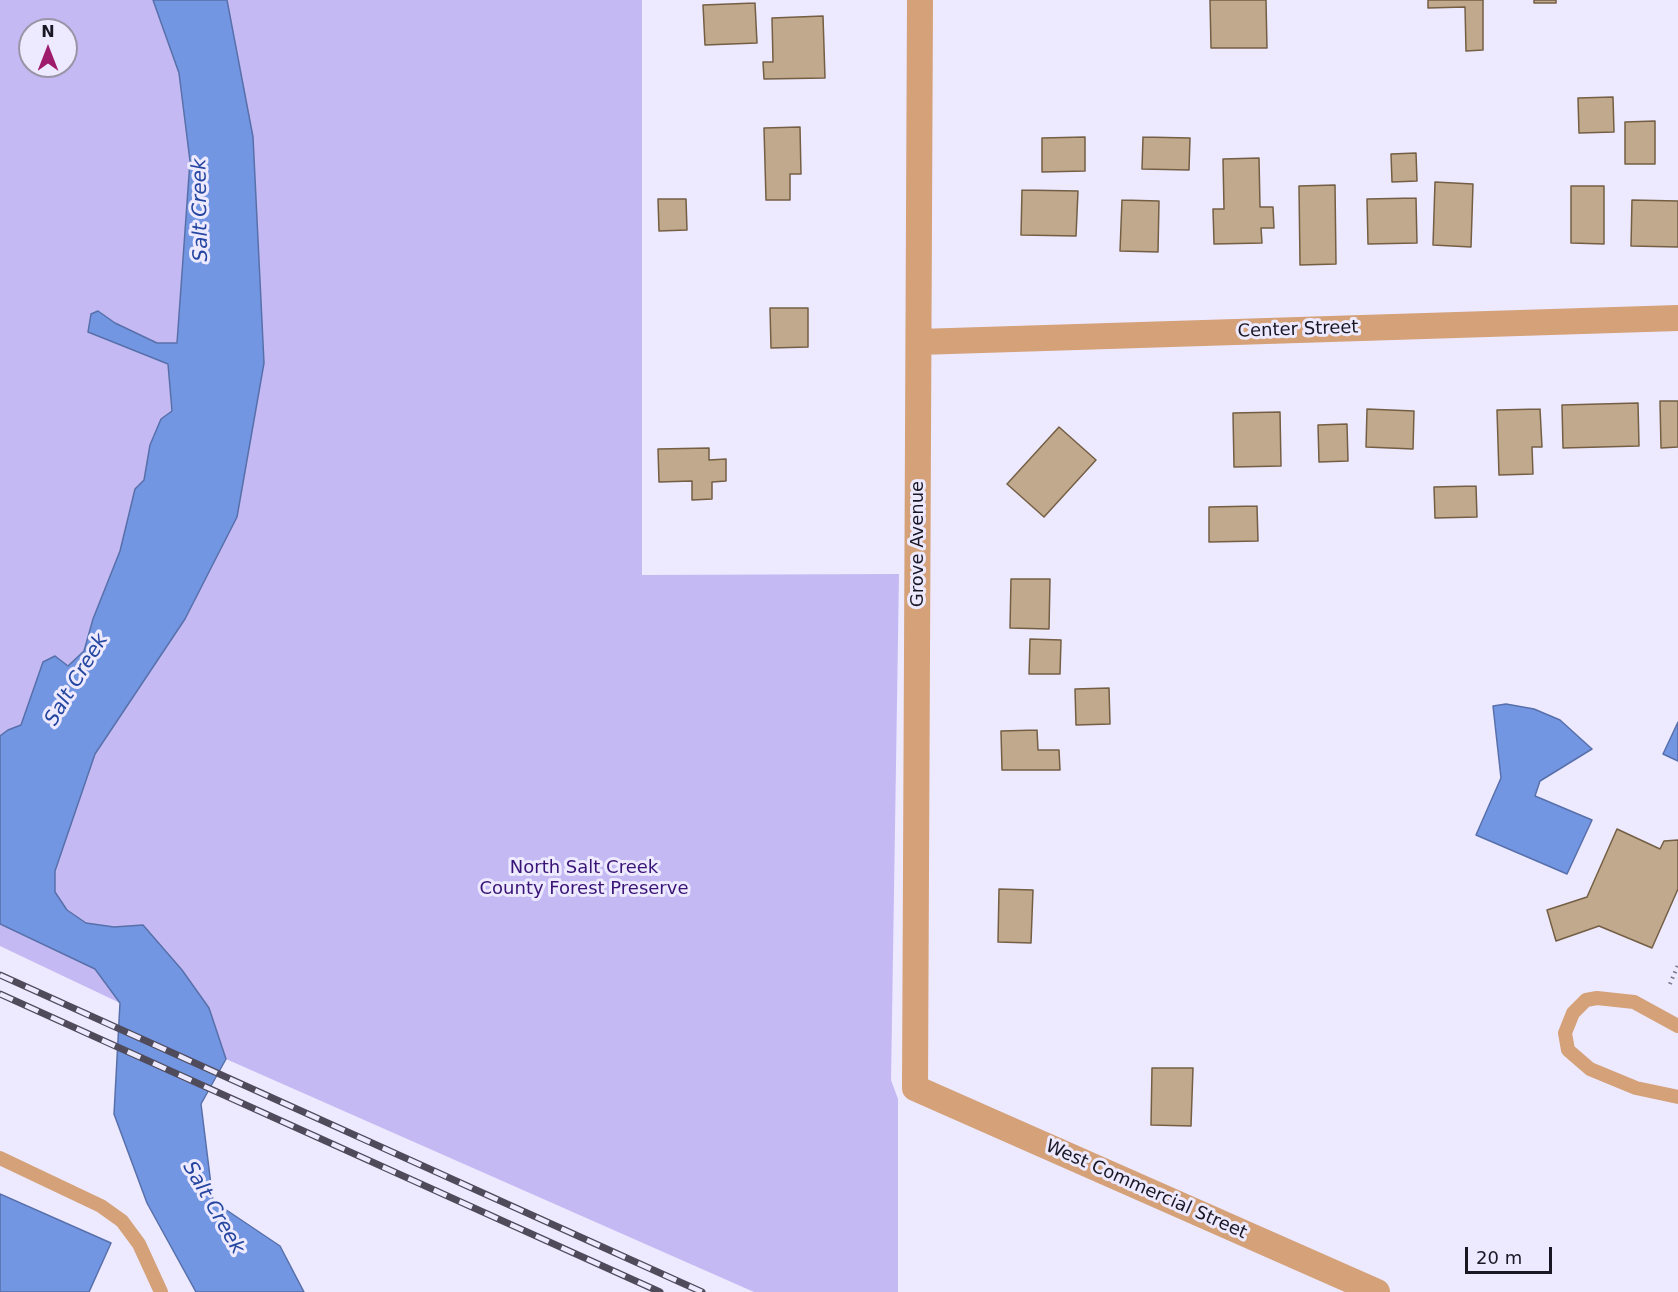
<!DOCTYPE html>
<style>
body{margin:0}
#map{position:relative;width:1678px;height:1292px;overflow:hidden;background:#ede9ff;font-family:"DejaVu Sans",sans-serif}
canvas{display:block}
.north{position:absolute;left:18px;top:18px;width:60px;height:60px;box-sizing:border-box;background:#ede9ff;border:2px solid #9995a7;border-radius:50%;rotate:0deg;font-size:16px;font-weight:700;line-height:24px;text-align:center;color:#1a1724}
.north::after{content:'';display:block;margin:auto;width:21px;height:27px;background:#9e1b6c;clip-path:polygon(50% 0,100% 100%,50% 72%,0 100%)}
.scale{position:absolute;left:1465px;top:1247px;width:87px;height:27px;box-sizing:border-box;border:3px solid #1a1724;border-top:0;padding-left:8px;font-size:18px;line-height:21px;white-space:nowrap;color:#1a1724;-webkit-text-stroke:4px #ede9ff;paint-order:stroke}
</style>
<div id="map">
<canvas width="1678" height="1292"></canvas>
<div class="north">N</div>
<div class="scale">20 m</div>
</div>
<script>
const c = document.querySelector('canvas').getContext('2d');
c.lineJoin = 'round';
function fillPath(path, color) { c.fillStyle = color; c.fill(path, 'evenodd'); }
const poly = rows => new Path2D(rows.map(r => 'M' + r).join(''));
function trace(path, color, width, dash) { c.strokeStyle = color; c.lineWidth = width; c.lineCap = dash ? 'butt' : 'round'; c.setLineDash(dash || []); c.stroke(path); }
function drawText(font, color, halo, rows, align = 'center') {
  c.font = font + ' "DejaVu Sans",sans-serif'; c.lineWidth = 6; c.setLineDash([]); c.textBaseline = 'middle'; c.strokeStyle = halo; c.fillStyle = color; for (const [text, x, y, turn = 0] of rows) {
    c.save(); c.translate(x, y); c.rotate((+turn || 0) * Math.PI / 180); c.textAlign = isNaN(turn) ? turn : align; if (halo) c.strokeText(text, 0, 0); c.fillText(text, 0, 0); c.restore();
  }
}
fillPath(poly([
 [0,0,153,0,179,73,190,161,177,343,157,343,115,323,98,311,88,331,168,364,172,411,150,445,144,480,135,489,120,551,93,619,84,651,68,666,43,662,21,725,8,730,0,736],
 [30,30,66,30,66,66,30,66],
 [227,0,642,0,642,575,899,574,891,1080,898,1099,898,1292,754,1292,226,1059,209,1008,182,970,143,925,114,927,86,923,67,910,55,892,55,871,95,754,185,619,237,516,264,363,253,137],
 [0,924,95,969,120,1003,0,946]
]), '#c4b9f3');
const water = poly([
 [153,0,227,0,253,137,264,363,237,517,185,619,95,754,55,871,55,892,67,910,86,923,114,927,143,925,182,970,209,1008,226,1059,201,1104,213,1201,280,1246,304,1292,196,1292,147,1203,114,1114,120,1003,95,969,0,924,0,736,8,730,21,725,43,662,55,656,68,666,84,651,93,619,120,551,135,489,144,480,150,445,161,419,172,411,168,364,88,332,91,314,98,311,115,323,157,343,177,343,190,161,179,73,153,0],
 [1506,704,1534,709,1560,720,1592,749,1540,781,1535,796,1592,820,1567,874,1476,835,1501,778,1493,706,1506,704],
 [1678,722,1678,761,1663,754,1678,722],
 [0,1194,111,1243,89,1292,0,1292,0,1194]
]);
fillPath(water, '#7396e3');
trace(water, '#5870aa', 1.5);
const building = poly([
 [1210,0,1266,0,1267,48,1211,48,1210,0],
 [1428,0,1483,0,1483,50,1466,51,1465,7,1428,8,1428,0],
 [1534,0,1556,0,1556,3,1534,3,1534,0],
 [755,3,757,43,705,45,703,5,755,3],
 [823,16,825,78,764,79,763,62,773,62,772,18,823,16],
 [1613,97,1614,132,1579,133,1578,98,1613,97],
 [1655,121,1655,164,1625,164,1625,122,1655,121],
 [800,127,801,174,790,174,790,200,766,200,764,128,800,127],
 [1085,137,1085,171,1042,172,1042,138,1085,137],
 [1143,137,1190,138,1189,170,1142,169,1143,137],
 [1416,153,1417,181,1392,182,1391,154,1416,153],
 [1259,158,1260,207,1273,207,1274,228,1261,228,1262,243,1214,244,1213,209,1224,209,1223,159,1259,158],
 [1435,182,1473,184,1471,247,1433,245,1435,182],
 [1335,185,1336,264,1300,265,1299,186,1335,185],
 [1571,186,1604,186,1604,244,1571,243,1571,186],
 [1022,190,1078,191,1076,236,1021,235,1022,190],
 [1416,198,1417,243,1368,244,1367,199,1416,198],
 [658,199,686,199,687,230,659,231,658,199],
 [1122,200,1159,201,1158,252,1120,251,1122,200],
 [1632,200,1678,201,1678,247,1631,246,1632,200],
 [770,308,808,308,808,347,771,348,770,308],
 [1660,401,1678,401,1678,447,1661,448,1660,401],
 [1638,403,1639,446,1563,448,1562,405,1638,403],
 [1367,409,1414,411,1413,449,1366,447,1367,409],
 [1540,409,1542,447,1532,447,1533,474,1499,475,1497,410,1540,409],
 [1280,412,1281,466,1234,467,1233,413,1280,412],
 [1347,424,1348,461,1319,462,1318,425,1347,424],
 [1059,427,1096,460,1044,517,1007,484,1059,427],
 [709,448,709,460,726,459,726,481,712,482,712,499,692,500,692,481,659,482,658,449,709,448],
 [1476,486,1477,517,1435,518,1434,487,1476,486],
 [1257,506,1258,541,1209,542,1209,507,1257,506],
 [1011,579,1050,579,1049,629,1010,628,1011,579],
 [1030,639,1061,640,1060,674,1029,674,1030,639],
 [1109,688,1110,724,1076,725,1075,689,1109,688],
 [1037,730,1038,750,1059,750,1060,770,1002,770,1001,731,1037,730],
 [1617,829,1660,849,1664,841,1678,840,1678,889,1652,948,1599,926,1556,941,1547,910,1587,897,1617,829],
 [999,889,1033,890,1031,943,998,942,999,889],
 [1152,1068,1193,1068,1191,1126,1151,1125,1152,1068]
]);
fillPath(building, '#c0a98c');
trace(building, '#745f44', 1.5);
trace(poly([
 [1670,984,1678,965]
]), '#7b7788', 4, [1.5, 4.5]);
trace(poly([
 [1678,1026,1634,1002,1597,998,1586,1000,1573,1013,1565,1033,1568,1050,1590,1069,1636,1088,1678,1097],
 [0,1158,101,1206,122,1221,139,1244,161,1292]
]), '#d4a179', 14);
trace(poly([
 [920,0,915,1088,1377,1292],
 [919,342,1678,318]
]), '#d4a179', 26);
const rail = poly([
 [0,975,702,1292],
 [0,994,660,1292]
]);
trace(rail, '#4f4b5b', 7);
trace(rail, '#ede9ff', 4.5, [14]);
drawText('18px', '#1a1724', '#ede9ff', [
 ["Center Street",1298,330,-2],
 ["Grove Avenue",918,544,-90],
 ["West Commercial Street",1146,1190,24]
]);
drawText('18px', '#391476', '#ede9ff', [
 ["North Salt Creek",584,868],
 ["County Forest Preserve",584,889]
]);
drawText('italic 20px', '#2446a0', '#ede9ff', [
 ["Salt Creek",201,210,-91],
 ["Salt Creek",77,680,-59],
 ["Salt Creek",213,1208,60]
]);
</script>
